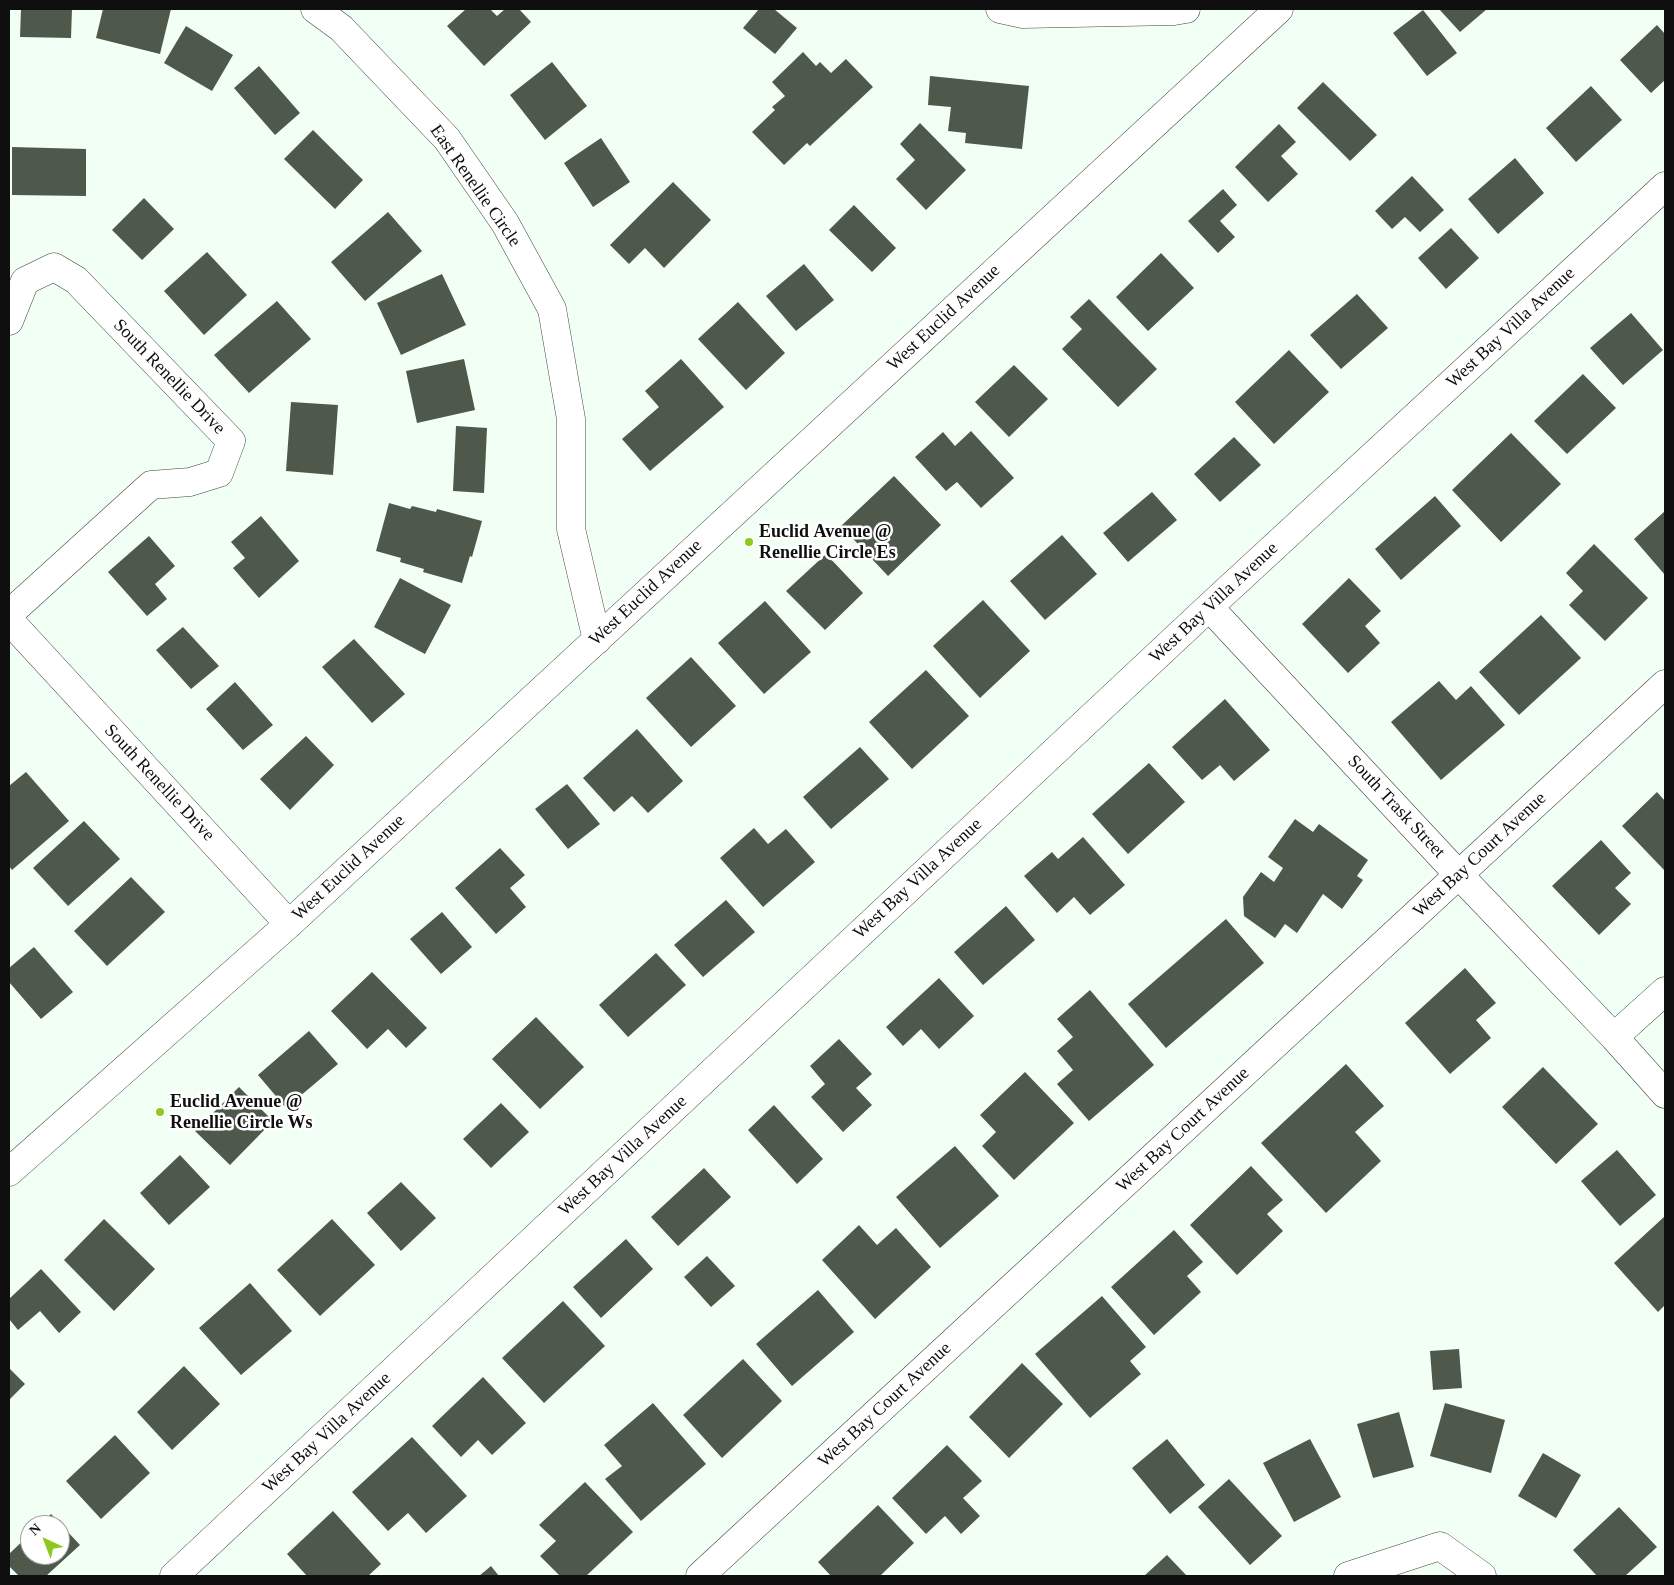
<!DOCTYPE html>
<style>
body{margin:0}
#map{position:relative;width:1674px;height:1585px;overflow:hidden;background:#f1fff4;font-family:Georgia,serif}
canvas{display:block}
.frame{position:absolute;inset:0;border:10px solid #0f0f0f;pointer-events:none}
.north{position:absolute;left:20px;top:1515px;width:50px;height:50px;box-sizing:border-box;background:#fff;border:1px solid #9f9f9f;border-radius:50%;rotate:317deg;font-size:14px;font-weight:700;line-height:20px;text-align:center;color:#0f0f0f}
.north::after{content:'';display:block;margin:auto;width:18px;height:22px;background:#8ec81f;clip-path:polygon(50% 0,100% 100%,50% 72%,0 100%)}
</style>
<div id="map">
<canvas width="1674" height="1585"></canvas>
<div class="frame"></div>
<div class="north">N</div>
</div>
<script>
const c = document.querySelector('canvas').getContext('2d');
c.lineJoin = 'round';
function fillPath(path, color) { c.fillStyle = color; c.fill(path, 'evenodd'); }
const poly = rows => new Path2D(rows.map(r => 'M' + r).join(''));
function trace(path, color, width, dash) { c.strokeStyle = color; c.lineWidth = width; c.lineCap = dash ? 'butt' : 'round'; c.setLineDash(dash || []); c.stroke(path); }
function drawText(font, color, halo, rows, align = 'center') {
  c.font = font + ' Georgia,serif'; c.lineWidth = 5; c.setLineDash([]); c.textBaseline = 'middle'; c.strokeStyle = halo; c.fillStyle = color; for (const [text, x, y, turn = 0] of rows) {
    c.save(); c.translate(x, y); c.rotate((+turn || 0) * Math.PI / 180); c.textAlign = isNaN(turn) ? turn : align; if (halo) c.strokeText(text, 0, 0); c.fillText(text, 0, 0); c.restore();
  }
}
fillPath(poly([
 [21,9,72,9,71,38,20,37],
 [103,9,171,9,160,54,96,38],
 [466,9,490,9,497,16,505,9,519,9,531,22,484,66,447,26],
 [759,9,774,9,797,28,775,54,743,28],
 [1439,9,1487,9,1460,32],
 [1423,10,1457,53,1427,76,1393,33],
 [1657,25,1665,34,1665,80,1651,93,1620,60],
 [186,26,233,55,212,91,164,63],
 [803,52,816,66,820,62,831,73,846,59,873,87,810,146,807,143,784,165,752,132,775,110,772,107,785,96,772,82],
 [552,62,587,106,545,140,510,95],
 [259,66,300,113,275,135,234,88],
 [930,76,1029,86,1022,149,965,143,966,133,948,131,951,107,928,105],
 [1323,82,1377,135,1350,161,1297,108],
 [1591,86,1622,120,1576,162,1546,128],
 [920,123,966,170,926,210,896,179,915,160,900,144],
 [1279,124,1296,142,1281,156,1298,174,1268,202,1235,167],
 [313,130,363,180,335,209,284,159],
 [601,138,630,182,593,207,564,163],
 [12,147,86,149,86,196,12,195],
 [1515,158,1544,193,1498,234,1468,199],
 [1412,176,1444,210,1420,232,1405,217,1392,229,1375,211],
 [673,182,711,220,664,268,645,248,629,264,610,245],
 [1223,189,1237,205,1220,221,1235,237,1218,253,1188,221],
 [144,198,174,229,142,260,112,230],
 [854,205,896,248,872,272,829,230],
 [388,212,422,251,365,301,331,262],
 [1451,228,1479,258,1446,289,1418,258],
 [207,252,247,295,204,335,164,291],
 [1161,253,1194,288,1148,331,1116,297],
 [804,264,834,300,796,331,766,296],
 [442,274,466,325,401,355,377,303],
 [1357,294,1388,328,1341,369,1310,335],
 [1089,299,1157,369,1118,407,1062,349,1082,329,1070,317],
 [277,301,311,339,249,393,214,355],
 [738,302,785,353,746,390,698,339],
 [1631,313,1663,350,1623,385,1590,348],
 [1289,350,1329,392,1274,444,1235,402],
 [464,359,475,410,417,423,406,371],
 [681,359,724,407,650,471,622,439,659,407,645,391],
 [1014,365,1048,399,1009,437,975,402],
 [1583,374,1616,408,1567,454,1534,421],
 [291,402,338,405,333,475,286,471],
 [456,426,487,428,484,493,453,491],
 [971,431,1014,478,981,508,957,482,946,491,915,457,943,432,955,446],
 [1511,433,1561,484,1501,542,1452,490],
 [1234,437,1261,465,1220,502,1194,474],
 [894,476,941,525,888,576,841,526],
 [1152,492,1177,520,1128,562,1103,533],
 [1435,496,1461,526,1401,580,1375,549],
 [389,503,410,509,412,506,436,512,437,509,482,521,472,557,470,556,462,583,423,572,424,569,400,562,401,558,376,551],
 [1665,511,1665,575,1634,539],
 [261,516,299,561,259,598,233,568,245,558,231,542],
 [1062,535,1097,574,1045,620,1010,581],
 [149,536,175,566,155,584,167,599,147,616,108,572],
 [1594,544,1648,598,1605,641,1569,605,1583,591,1566,573],
 [826,554,863,593,825,630,786,591],
 [400,578,451,605,425,654,374,627],
 [1349,578,1381,611,1365,626,1380,643,1348,673,1302,624],
 [983,600,1030,651,980,698,933,646],
 [765,601,811,652,764,694,718,643],
 [1541,615,1581,658,1519,715,1479,672],
 [183,627,219,666,191,689,156,650],
 [354,639,405,694,372,723,322,667],
 [691,657,736,706,691,747,646,698],
 [926,670,969,716,912,769,869,722],
 [1439,681,1456,700,1471,686,1505,725,1441,780,1391,722],
 [235,682,273,725,243,750,206,709],
 [1225,699,1270,750,1234,781,1220,765,1202,780,1172,747],
 [637,729,683,781,648,813,632,796,614,812,583,778],
 [306,736,334,765,290,810,260,779],
 [860,747,889,779,831,829,803,797],
 [1149,763,1185,802,1128,854,1092,814],
 [26,772,69,821,12,870,9,866,9,786],
 [567,784,600,824,568,849,535,809],
 [1657,792,1665,801,1665,871,1622,826],
 [1295,819,1313,832,1319,824,1368,860,1357,876,1363,880,1342,909,1323,894,1297,933,1285,924,1275,938,1244,916,1243,897,1261,872,1274,882,1283,868,1268,857],
 [84,821,120,859,68,906,33,868],
 [754,828,768,844,786,829,815,862,763,907,720,858],
 [1083,837,1125,885,1090,915,1074,897,1057,913,1024,876,1052,852,1058,859],
 [1601,840,1631,873,1615,888,1631,904,1599,935,1552,886],
 [500,848,525,875,510,888,526,907,496,934,455,888],
 [131,877,165,912,107,966,74,931],
 [726,900,755,932,703,977,674,945],
 [1006,906,1035,940,983,985,954,952],
 [442,912,472,947,441,974,410,939],
 [1226,919,1264,963,1166,1048,1128,1004],
 [34,947,73,992,41,1019,9,982,9,968],
 [656,953,686,985,628,1037,599,1005],
 [1465,968,1496,1003,1476,1020,1491,1038,1450,1074,1405,1023],
 [372,972,427,1028,406,1048,388,1029,367,1049,331,1011],
 [939,978,974,1016,939,1049,921,1029,903,1046,886,1027],
 [1090,990,1154,1065,1089,1121,1057,1084,1073,1070,1057,1051,1073,1037,1057,1019],
 [536,1017,584,1067,540,1109,492,1059],
 [309,1031,338,1064,286,1108,258,1075],
 [839,1039,872,1074,856,1088,872,1105,843,1132,811,1097,825,1084,810,1066],
 [1346,1064,1384,1106,1355,1132,1381,1161,1326,1213,1261,1143],
 [1543,1067,1598,1124,1556,1164,1502,1107],
 [1025,1072,1074,1123,1014,1180,982,1146,996,1132,980,1115],
 [239,1087,273,1121,230,1165,195,1131],
 [501,1103,529,1132,491,1168,463,1139],
 [774,1105,823,1159,797,1184,748,1130],
 [955,1146,999,1196,940,1248,896,1197],
 [1617,1150,1656,1195,1620,1226,1581,1181],
 [180,1155,210,1187,169,1225,140,1193],
 [1251,1166,1283,1200,1267,1214,1283,1231,1237,1275,1190,1225],
 [704,1168,731,1197,678,1246,651,1217],
 [401,1182,436,1218,401,1251,367,1213],
 [1665,1216,1665,1305,1658,1312,1614,1263],
 [104,1219,155,1269,114,1311,64,1260],
 [332,1219,375,1265,320,1316,277,1270],
 [859,1225,877,1245,896,1228,931,1267,875,1319,822,1260],
 [1174,1230,1203,1262,1187,1276,1201,1292,1154,1335,1111,1287],
 [626,1239,653,1269,601,1318,573,1287],
 [707,1256,735,1286,711,1307,684,1277],
 [41,1269,81,1312,59,1333,40,1311,18,1330,9,1319,9,1299],
 [250,1283,292,1331,241,1375,199,1328],
 [818,1290,854,1332,792,1386,756,1344],
 [1102,1296,1146,1347,1130,1361,1141,1374,1090,1418,1035,1354],
 [563,1301,605,1346,544,1403,502,1358],
 [1459,1349,1462,1388,1433,1390,1430,1351],
 [743,1359,782,1401,722,1458,683,1415],
 [1022,1363,1063,1404,1009,1458,969,1417],
 [184,1366,220,1404,172,1450,137,1412],
 [9,1368,25,1384,9,1400],
 [483,1377,526,1423,492,1455,478,1440,461,1457,432,1426],
 [653,1403,706,1464,641,1521,605,1479,622,1466,604,1445],
 [1445,1403,1505,1420,1491,1473,1430,1456],
 [1399,1412,1414,1467,1373,1478,1357,1424],
 [115,1435,150,1473,101,1519,66,1481],
 [412,1437,467,1496,426,1533,408,1513,388,1531,352,1492],
 [1167,1439,1205,1485,1170,1514,1132,1468],
 [1310,1439,1341,1497,1294,1522,1263,1463],
 [947,1445,982,1481,963,1498,980,1516,961,1534,945,1516,926,1534,892,1498],
 [1543,1453,1581,1475,1556,1518,1518,1496],
 [1229,1479,1282,1536,1250,1565,1198,1507],
 [585,1482,633,1532,586,1576,560,1576,540,1556,556,1541,539,1525],
 [878,1505,914,1543,880,1576,831,1576,818,1562],
 [1619,1507,1657,1547,1625,1576,1597,1576,1573,1550],
 [333,1511,381,1564,368,1576,307,1576,287,1554],
 [51,1514,80,1545,46,1576,19,1576,9,1566,9,1554,30,1534,30,1555,60,1555,60,1525,40,1525],
 [1167,1555,1187,1576,1144,1576],
 [491,1566,499,1576,479,1576]
]), '#4e594b');
const minor = poly([
 [315,9,341,28,447,139,505,223,552,309,571,419,571,529,597,640],
 [1000,9,1023,14,1174,11,1186,9],
 [9,321,25,281,54,267,76,280,231,441,219,473,190,482,151,485,9,614],
 [1209,607,1459,875,1614,1037,1665,1094],
 [9,620,289,924],
 [1614,1037,1665,991],
 [9,1172,289,924,1279,9],
 [174,1576,1209,607,1665,186],
 [700,1576,1665,684],
 [1348,1576,1440,1546,1482,1576]
]);
trace(minor, '#424242', 29);
trace(minor, '#fff', 28);
for (const [x, y, r, color] of [
 [749,542,5,"#8ec81f"],
 [160,1112,5,"#8ec81f"]
]) { const dot = new Path2D(); dot.arc(x, y, r, 0, 2 * Math.PI); c.fillStyle = color; c.fill(dot); trace(dot, '#fff', 2); }
drawText('18px', '#0f0f0f', '#fff', [
 ["East Renellie Circle",475,186,55],
 ["West Euclid Avenue",944,318,-43],
 ["West Bay Villa Avenue",1511,328,-43],
 ["South Renellie Drive",169,377,46],
 ["West Euclid Avenue",646,593,-43],
 ["West Bay Villa Avenue",1214,603,-43],
 ["South Renellie Drive",159,783,47],
 ["South Trask Street",1396,807,47],
 ["West Bay Court Avenue",1480,855,-43],
 ["West Euclid Avenue",349,868,-43],
 ["West Bay Villa Avenue",918,879,-43],
 ["West Bay Court Avenue",1183,1130,-43],
 ["West Bay Villa Avenue",623,1156,-43],
 ["West Bay Court Avenue",885,1405,-43],
 ["West Bay Villa Avenue",327,1433,-43]
]);
drawText('bold 18px', '#0f0f0f', '#fff', [
 ["Euclid Avenue @",759,532],
 ["Renellie Circle Es",759,553],
 ["Euclid Avenue @",170,1102],
 ["Renellie Circle Ws",170,1123]
], 'left');
</script>
